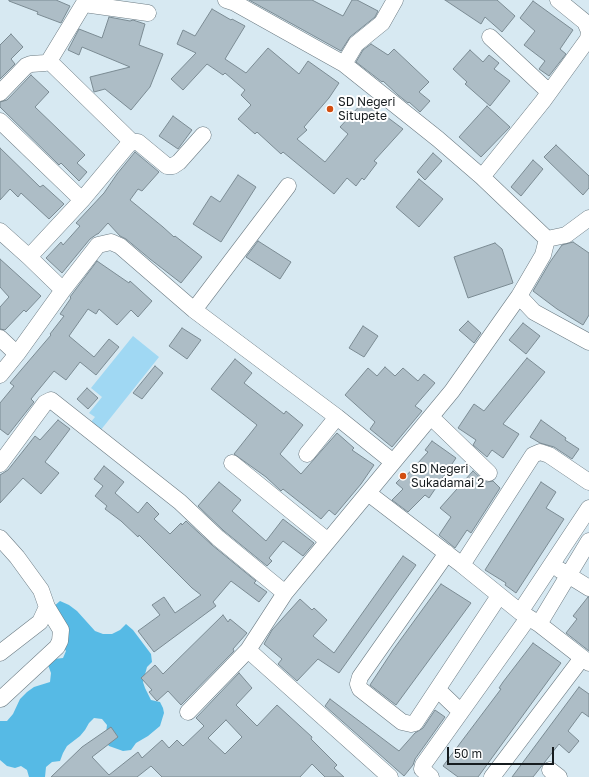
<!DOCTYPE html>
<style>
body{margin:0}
#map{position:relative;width:589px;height:777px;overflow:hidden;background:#d7e9f2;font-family:"Golos Text",sans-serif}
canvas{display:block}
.scale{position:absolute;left:447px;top:747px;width:107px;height:18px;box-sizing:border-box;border:2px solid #161c1f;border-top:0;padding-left:5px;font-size:12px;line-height:14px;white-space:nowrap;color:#161c1f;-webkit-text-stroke:3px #fff;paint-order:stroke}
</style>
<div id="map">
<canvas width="589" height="777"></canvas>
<div class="scale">50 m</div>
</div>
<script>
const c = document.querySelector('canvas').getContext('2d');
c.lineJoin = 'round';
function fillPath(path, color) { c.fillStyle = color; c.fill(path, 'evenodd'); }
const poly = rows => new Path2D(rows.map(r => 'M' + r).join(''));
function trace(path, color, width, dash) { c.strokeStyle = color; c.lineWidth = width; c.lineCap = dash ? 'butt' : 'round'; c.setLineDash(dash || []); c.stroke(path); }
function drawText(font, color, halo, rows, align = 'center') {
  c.font = font + ' "Golos Text",sans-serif'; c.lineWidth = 4; c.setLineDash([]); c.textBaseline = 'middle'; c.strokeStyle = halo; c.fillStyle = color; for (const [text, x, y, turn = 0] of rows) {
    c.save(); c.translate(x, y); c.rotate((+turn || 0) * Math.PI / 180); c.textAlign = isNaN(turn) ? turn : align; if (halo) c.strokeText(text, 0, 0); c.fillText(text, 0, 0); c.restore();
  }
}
fillPath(poly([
 [133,336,159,357,100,431,90,423,95,417,89,413,102,397,91,388]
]), '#a0d8f3');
fillPath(poly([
 [60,601,69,605,77,611,95,631,103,634,112,634,120,630,126,624,133,630,151,654,152,662,147,667,143,682,145,688,151,700,160,702,163,708,164,713,160,726,148,736,136,743,131,750,123,751,109,746,104,740,106,733,107,725,102,719,94,718,89,723,85,730,80,736,67,746,63,753,60,761,52,762,46,767,45,777,29,777,27,770,21,766,15,768,7,766,0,760,0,721,7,721,13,714,20,699,27,692,34,687,50,682,51,673,48,665,54,659,63,658,66,651,62,645,53,607]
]), '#56bae5');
const building = poly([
 [9,0,56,0,70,6,61,23,37,14,38,12,9,1,9,0],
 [249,0,312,0,343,16,352,0,357,0,378,11,375,17,350,37,341,51,249,0],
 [445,0,497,0,515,16,502,32,485,17,481,24,445,0],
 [533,1,573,30,560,49,566,54,549,76,539,69,545,61,524,45,535,31,520,18,533,1],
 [212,9,231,20,232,19,245,26,225,59,246,73,268,48,299,74,308,61,339,83,329,98,304,127,307,130,297,139,325,162,348,134,340,127,364,101,386,118,387,117,403,129,374,161,377,163,364,180,362,178,356,186,347,178,334,194,283,152,281,154,257,132,255,134,238,119,251,105,241,95,245,90,225,73,223,75,207,64,183,90,171,79,196,53,177,44,183,30,195,36,212,9],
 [109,17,130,21,133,20,145,24,139,45,163,54,150,87,131,110,105,89,94,92,90,77,130,67,82,47,79,55,68,50,79,29,102,38,109,17],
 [11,34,23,47,11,59,15,64,0,79,0,45,11,34],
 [371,44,388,55,394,49,429,82,419,92,430,101,420,112,409,102,408,103,398,95,383,81,382,82,356,62,363,50,371,44],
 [470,50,483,62,489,55,499,63,494,69,510,81,490,106,465,84,467,82,453,69,470,50],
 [31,75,49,92,35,107,85,155,77,163,87,172,79,181,61,163,59,165,0,107,0,102,7,100,31,75],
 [487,106,510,127,481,157,459,137,487,106],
 [173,116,192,130,178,149,159,136,173,116],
 [556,145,589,176,589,188,583,195,544,157,556,145],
 [0,148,40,187,43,185,64,204,49,219,21,193,18,197,10,189,0,200,0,148],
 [135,152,159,172,142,191,138,189,130,200,163,227,174,237,175,236,202,257,181,283,150,259,126,239,120,236,108,223,98,234,97,234,90,239,62,273,46,258,61,242,63,245,80,226,76,223,104,193,117,174,135,152],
 [433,153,442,161,425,180,417,172,433,153],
 [533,160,543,169,521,196,511,187,533,160],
 [238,175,256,187,221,242,193,224,211,196,220,202,238,175],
 [419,179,443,199,419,227,396,207,419,179],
 [258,241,291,262,280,279,246,257,258,241],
 [573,242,589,253,589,315,583,325,557,309,533,291,550,262,562,245,573,242],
 [495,243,502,249,513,283,468,298,454,257,495,243],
 [0,259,41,296,26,312,24,310,5,330,0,329,0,307,9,297,0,287,0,259],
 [97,261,129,283,130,281,152,301,138,317,131,310,117,325,99,309,96,314,88,309,69,336,94,357,109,339,119,347,96,375,80,362,66,380,54,371,31,399,34,402,8,435,0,429,0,403,14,386,10,383,51,335,50,334,64,316,60,314,71,298,70,297,97,261],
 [468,321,481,333,474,343,459,330,468,321],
 [523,323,540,336,526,354,509,340,523,323],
 [363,326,378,336,364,357,349,348,363,326],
 [182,328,201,340,187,359,169,346,182,328],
 [527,358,545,372,503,424,519,434,503,458,492,450,487,457,473,445,476,440,458,428,474,404,484,411,527,358],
 [235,359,252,373,244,383,284,414,286,411,303,425,280,454,301,474,337,433,354,448,352,450,374,465,361,484,335,515,329,510,321,519,283,489,281,491,266,477,234,454,257,425,211,389,235,359],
 [155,366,163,373,142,399,133,393,155,366],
 [385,367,395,376,403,368,418,381,424,374,435,383,415,406,422,411,392,447,370,429,375,422,345,395,368,368,377,376,385,367],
 [87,388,98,398,88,409,77,399,87,388],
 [58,420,70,429,45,462,59,473,41,494,23,478,0,503,0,475,8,470,35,436,40,440,58,420],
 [541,420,566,438,565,440,579,449,572,459,554,447,540,443,530,437,541,420],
 [432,441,456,458,429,498,425,495,408,512,392,500,403,489,396,483,404,475,405,477,428,452,425,450,432,441],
 [104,466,124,482,115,493,138,513,147,502,159,514,154,519,170,534,181,523,182,525,186,521,212,545,256,581,254,583,267,592,259,602,231,581,213,602,216,606,154,652,138,631,160,615,152,605,164,597,175,613,201,595,192,588,139,535,138,537,121,521,105,509,107,506,95,496,103,486,94,479,104,466],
 [473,471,483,480,487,482,493,481,500,488,471,533,467,530,455,548,439,535,451,517,440,508,473,471],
 [219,482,241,500,232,511,266,541,283,519,314,543,303,556,283,541,269,558,272,561,267,566,224,531,198,506,219,482],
 [541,482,556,492,546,508,564,519,516,593,505,585,506,583,485,570,541,482],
 [403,556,416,565,339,673,318,659,297,681,278,664,282,659,264,644,272,630,300,599,312,610,314,608,327,620,313,636,334,653,403,556],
 [441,584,471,603,396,705,370,685,393,650,441,584],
 [588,597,589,597,589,651,566,633,577,619,573,616,588,597],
 [223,615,228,622,230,619,247,633,233,649,234,651,181,705,168,691,157,701,149,692,152,690,141,678,155,665,163,674,223,615],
 [533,643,561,663,478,777,458,777,443,766,501,689,499,688,503,682,533,643],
 [239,673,252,688,236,705,257,726,277,705,312,737,311,739,337,765,334,768,344,777,325,777,312,764,300,777,162,777,151,766,137,777,51,777,82,747,111,727,118,737,92,757,109,775,138,752,142,758,162,740,169,748,177,740,183,746,204,726,196,718,239,673],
 [226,720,242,737,225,754,208,738,226,720],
 [579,687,589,694,589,717,582,712,568,731,579,741,569,753,559,744,533,777,512,777,579,687],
 [330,699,399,751,415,733,423,728,435,710,445,717,415,759,413,765,404,776,325,706,330,699]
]);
fillPath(building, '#adbdc6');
trace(building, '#7b8b93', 1);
const minor = poly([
 [226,0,235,3,344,64,438,139,482,177,547,239,543,255,519,296,534,312,589,342],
 [84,4,148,13],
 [490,37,549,92],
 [49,61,132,142],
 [344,64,356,44,382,23,395,0],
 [0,93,26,66,31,64,45,63,49,61,86,0],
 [0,121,82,200],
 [482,177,543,101,588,39,589,31,585,22,558,0],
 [0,231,29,257,63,290,17,354,0,375],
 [547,239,566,235,589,218],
 [29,257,82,200,128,145,132,142,138,142,167,166,173,166,179,162,203,135],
 [63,290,98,245,111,242,120,246,194,310,337,417,393,462],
 [194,310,288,186],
 [0,338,17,354],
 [431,417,489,473],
 [307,454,337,417],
 [232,463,328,541],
 [0,464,45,403,51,400,180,502,218,538,285,593],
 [368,493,462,565,520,612,539,624,589,663],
 [0,538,17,557,41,590,47,607,40,622,0,653],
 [447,553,360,677,358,684,360,689,402,722,411,724,415,723,499,596],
 [462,565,533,455,540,452,549,455,589,482],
 [560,570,589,588],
 [520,612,589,508],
 [539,624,589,541],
 [438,690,461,712],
 [1,699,57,647,60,641,61,630,47,607],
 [188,712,248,650],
 [550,770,559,777],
 [390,777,248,650,285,593,452,391,519,296],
 [431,777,422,769,423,765,528,618],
 [492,777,582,658]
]);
trace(minor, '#6c7b83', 17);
trace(minor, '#fff', 16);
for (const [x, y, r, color] of [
 [330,109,4,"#d34e11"],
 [403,476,4,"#d34e11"]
]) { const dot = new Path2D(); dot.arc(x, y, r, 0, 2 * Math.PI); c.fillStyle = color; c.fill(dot); trace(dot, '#fff', 1.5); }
drawText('12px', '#161c1f', '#fff', [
 ["SD Negeri",338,102],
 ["Situpete",338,116],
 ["SD Negeri",411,469],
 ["Sukadamai 2",411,483]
], 'left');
</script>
